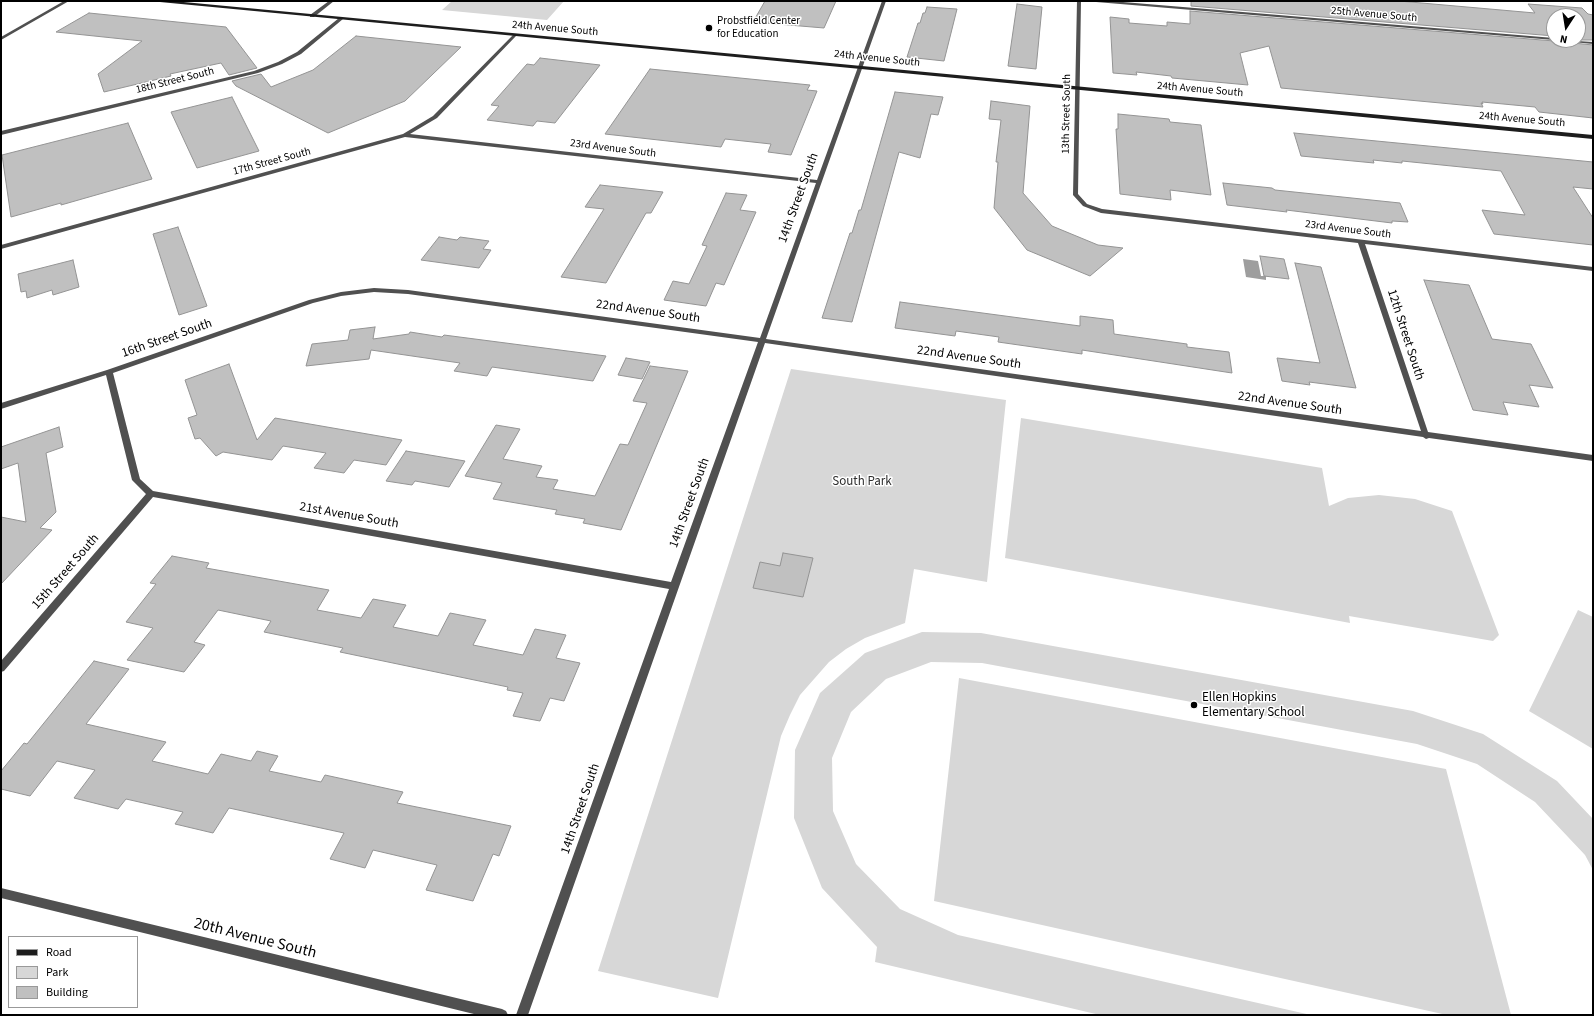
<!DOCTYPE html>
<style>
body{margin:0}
#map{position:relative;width:1594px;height:1016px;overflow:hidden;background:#fff;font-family:"Source Sans 3",sans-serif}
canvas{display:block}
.frame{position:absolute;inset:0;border:2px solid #000;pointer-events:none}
.legend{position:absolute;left:8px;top:936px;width:130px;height:72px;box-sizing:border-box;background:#fff;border:1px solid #999;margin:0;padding:5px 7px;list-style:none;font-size:12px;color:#000}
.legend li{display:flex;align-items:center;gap:8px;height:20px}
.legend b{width:20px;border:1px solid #999}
.north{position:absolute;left:1546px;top:8px;width:40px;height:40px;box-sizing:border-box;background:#fff;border:1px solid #999;border-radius:50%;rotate:192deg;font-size:11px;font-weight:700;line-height:16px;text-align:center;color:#000}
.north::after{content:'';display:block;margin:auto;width:14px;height:18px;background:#000;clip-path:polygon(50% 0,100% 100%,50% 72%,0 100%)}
</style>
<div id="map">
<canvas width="1594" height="1016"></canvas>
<div class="frame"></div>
<ul class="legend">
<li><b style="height:5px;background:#1d1d1d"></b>Road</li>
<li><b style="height:11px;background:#d7d7d7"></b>Park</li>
<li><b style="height:11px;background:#c0c0c0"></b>Building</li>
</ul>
<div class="north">N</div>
</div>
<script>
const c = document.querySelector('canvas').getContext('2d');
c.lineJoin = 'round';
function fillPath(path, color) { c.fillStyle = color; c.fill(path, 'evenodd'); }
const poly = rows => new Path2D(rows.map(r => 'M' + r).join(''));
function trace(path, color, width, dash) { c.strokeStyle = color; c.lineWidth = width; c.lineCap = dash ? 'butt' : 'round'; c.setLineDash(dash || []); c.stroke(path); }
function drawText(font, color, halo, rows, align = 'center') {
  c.font = font + ' "Source Sans 3",sans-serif'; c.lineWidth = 3; c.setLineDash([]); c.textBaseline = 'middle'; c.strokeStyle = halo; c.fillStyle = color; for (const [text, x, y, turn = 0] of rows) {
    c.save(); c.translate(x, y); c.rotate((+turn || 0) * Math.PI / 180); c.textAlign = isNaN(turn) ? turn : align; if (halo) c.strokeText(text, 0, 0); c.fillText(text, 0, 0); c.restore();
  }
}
fillPath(poly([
 [452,1,564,1,547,20,442,10],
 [791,369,1006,400,987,582,914,569,905,623,865,638,846,649,829,662,800,695,790,715,781,736,718,998,598,971],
 [1021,418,1322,468,1329,506,1348,498,1379,495,1415,499,1452,511,1499,635,1493,641,1349,616,1350,623,1005,558],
 [1578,610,1593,617,1593,749,1529,711],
 [922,632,981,633,1413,711,1483,734,1557,781,1593,819,1593,870,1585,855,1535,802,1477,764,1417,744,982,663,931,662,886,679,851,712,832,758,833,811,856,864,900,909,958,935,1311,1015,1100,1015,875,962,877,947,822,888,794,818,795,750,820,693,865,653],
 [959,678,1446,769,1511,1015,1447,1015,934,901]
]), '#d7d7d7');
fillPath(poly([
 [1243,259,1258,261,1261,276,1266,276,1266,280,1246,277]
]), '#9e9e9e');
const building = poly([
 [765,1,836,1,824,28,753,22,765,1],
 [1191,1,1399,1,1535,13,1528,4,1582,8,1588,14,1593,15,1593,40,1578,40,1578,16,1554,16,1554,36,1191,6,1191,1],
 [1017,4,1042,7,1036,69,1008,66,1017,4],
 [927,7,957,9,944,61,907,57,918,23,920,23,923,13,925,13,927,7],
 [1190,11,1554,41,1560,40,1563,42,1593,45,1593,118,1539,112,1535,107,1482,102,1483,104,1481,103,1483,107,1281,88,1269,46,1240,53,1248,85,1172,78,1171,76,1136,72,1137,75,1113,73,1110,17,1129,19,1129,23,1167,26,1167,22,1190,24,1190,11],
 [89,13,226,27,257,68,229,75,221,63,170,74,171,76,104,92,98,74,142,41,56,32,89,13],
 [356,36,461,47,405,101,328,133,236,86,232,81,261,74,271,87,313,70,356,36],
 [540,58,600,65,555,123,537,121,533,126,487,120,499,106,491,105,527,64,534,65,540,58],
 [650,69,810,85,807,90,817,91,791,155,768,152,771,144,725,139,721,147,605,134,650,69],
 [895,92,943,97,938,115,931,114,920,158,899,152,852,322,822,318,850,233,852,233,859,210,861,210,895,92],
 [232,97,259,151,197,168,171,112,232,97],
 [991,101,1030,106,1023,193,1052,226,1098,245,1123,248,1090,276,1027,250,994,208,998,162,996,162,1001,120,989,119,991,101],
 [1118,114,1169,119,1170,122,1201,125,1211,195,1170,190,1171,200,1120,194,1116,129,1118,129,1118,114],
 [128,123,152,179,61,205,61,203,11,217,2,155,128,123],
 [1294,133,1593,162,1593,189,1573,187,1593,218,1593,245,1494,234,1482,210,1525,215,1501,171,1402,161,1402,163,1373,160,1374,163,1301,156,1294,133],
 [1223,183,1272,188,1275,190,1400,203,1408,222,1392,221,1392,223,1286,210,1287,212,1227,205,1223,183],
 [600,185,663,192,651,213,646,213,606,283,561,277,604,209,585,207,600,185],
 [726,193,747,195,740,210,756,212,724,285,716,283,706,306,664,300,673,281,689,284,707,246,702,245,726,193],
 [178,227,207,306,179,315,153,234,178,227],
 [439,237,457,240,460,237,489,241,483,249,491,250,479,268,421,260,439,237],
 [1260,256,1284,259,1289,279,1264,276,1260,256],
 [73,260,79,287,53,295,52,290,27,298,26,291,21,292,18,274,73,260],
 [1295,263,1321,267,1356,388,1309,382,1310,385,1282,381,1277,358,1320,363,1295,263],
 [1424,280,1469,285,1492,339,1531,344,1553,388,1529,385,1539,407,1503,402,1508,415,1473,410,1424,280],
 [900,302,1080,326,1080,316,1113,320,1114,334,1187,344,1187,347,1229,352,1232,373,1082,350,1082,354,998,342,999,337,956,331,955,336,895,328,900,302],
 [375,327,373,339,409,334,410,332,442,337,444,335,606,356,593,381,492,367,487,376,454,371,460,363,371,350,369,359,306,366,312,344,348,340,350,330,375,327],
 [626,358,650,362,642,379,618,375,626,358],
 [229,364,257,440,275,418,402,440,386,465,354,460,344,473,314,468,326,453,283,446,272,460,223,452,216,456,200,438,195,439,188,418,197,415,185,380,229,364],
 [650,366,688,371,621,530,583,523,585,519,555,514,557,510,493,499,502,483,465,476,496,425,520,429,503,459,542,466,536,477,558,480,553,489,595,496,620,444,628,445,647,403,633,401,650,366],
 [59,427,63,447,46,453,56,512,40,528,52,530,1,584,1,517,26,522,18,463,1,469,1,447,59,427],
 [406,451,465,461,449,487,415,481,412,485,386,481,406,451],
 [783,553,813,558,803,597,753,588,760,562,780,566,783,553],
 [172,556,209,563,206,568,329,590,317,610,361,618,373,599,406,605,393,627,438,636,450,613,486,620,473,645,523,655,535,629,566,635,556,658,580,663,564,701,550,698,540,721,513,716,523,693,507,690,508,687,340,652,343,648,264,632,271,621,218,610,194,642,205,645,184,672,127,660,153,628,126,622,156,584,150,583,172,556],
 [94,661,129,669,86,724,166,742,152,761,208,774,221,754,251,761,257,751,278,756,269,771,321,782,325,775,403,792,397,803,511,826,499,856,493,854,473,901,426,890,437,865,373,850,365,868,330,859,344,833,229,808,213,833,175,824,183,812,126,799,118,809,74,798,95,770,57,761,30,796,1,789,1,771,24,743,27,744,94,661]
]);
fillPath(building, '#c0c0c0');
trace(building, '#949494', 1);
fillPath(poly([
 [64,1,69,1,1,40,1,37,64,1],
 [329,1,334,1,314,17,310,17,310,15,329,1],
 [882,1,886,1,766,339,1421,431,1358,243,1101,213,1083,206,1073,195,1077,1,1081,1,1078,194,1087,204,1102,209,1593,267,1593,271,1365,244,1428,432,1593,455,1593,461,1429,438,1426,439,1423,437,765,343,528,1015,516,1015,669,589,153,497,4,671,1,672,1,661,146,494,132,480,106,375,1,409,1,403,107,370,309,300,341,292,374,288,408,290,760,338,816,183,405,137,1,249,1,245,403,134,433,116,514,34,516,35,516,36,437,118,410,134,817,180,882,1],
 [374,292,408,294,758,342,671,582,153,491,140,479,113,373,313,303,341,296,374,292],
 [1094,1,1111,1,1554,38,1554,40,1555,40,1554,40,1096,2,1094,1],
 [339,18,343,19,301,54,282,64,258,73,1,135,1,131,254,71,278,62,297,52,339,18],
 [1561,40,1593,42,1593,44,1563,41,1561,40],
 [1,888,502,1009,506,1011,508,1015,478,1015,1,898,1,888]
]), '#505050');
fillPath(poly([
 [158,1,173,1,1593,135,1593,139,160,2,158,1]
]), '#1d1d1d');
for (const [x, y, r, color] of [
 [709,28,4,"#000"],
 [1194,705,4,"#000"]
]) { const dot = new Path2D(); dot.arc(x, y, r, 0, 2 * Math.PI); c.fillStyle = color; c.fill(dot); trace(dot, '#fff', 1.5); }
drawText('11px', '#000', '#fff', [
 ["25th Avenue South",1374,15,5],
 ["24th Avenue South",555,29,5],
 ["24th Avenue South",877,59,6],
 ["18th Street South",175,81,-14],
 ["24th Avenue South",1200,90,5],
 ["13th Street South",1067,114,-89],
 ["24th Avenue South",1522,120,5],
 ["23rd Avenue South",613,149,7],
 ["17th Street South",272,162,-15],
 ["23rd Avenue South",1348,230,7]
]);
drawText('11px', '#000', '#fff', [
 ["Probstfield Center",717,22],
 ["for Education",717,35]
], 'left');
drawText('13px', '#000', '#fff', [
 ["14th Street South",799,198,-70],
 ["22nd Avenue South",648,312,8],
 ["12th Street South",1405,335,72],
 ["16th Street South",167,339,-19],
 ["22nd Avenue South",969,358,8],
 ["22nd Avenue South",1290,404,8],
 ["14th Street South",690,503,-70],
 ["21st Avenue South",349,516,10],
 ["15th Street South",66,572,-49],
 ["14th Street South",581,809,-71]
]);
drawText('13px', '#2e2e2e', '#fff', [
 ["South Park",862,482]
]);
drawText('13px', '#000', '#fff', [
 ["Ellen Hopkins",1202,698],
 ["Elementary School",1202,713]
], 'left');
drawText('16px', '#000', '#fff', [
 ["20th Avenue South",255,939,14]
]);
</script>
